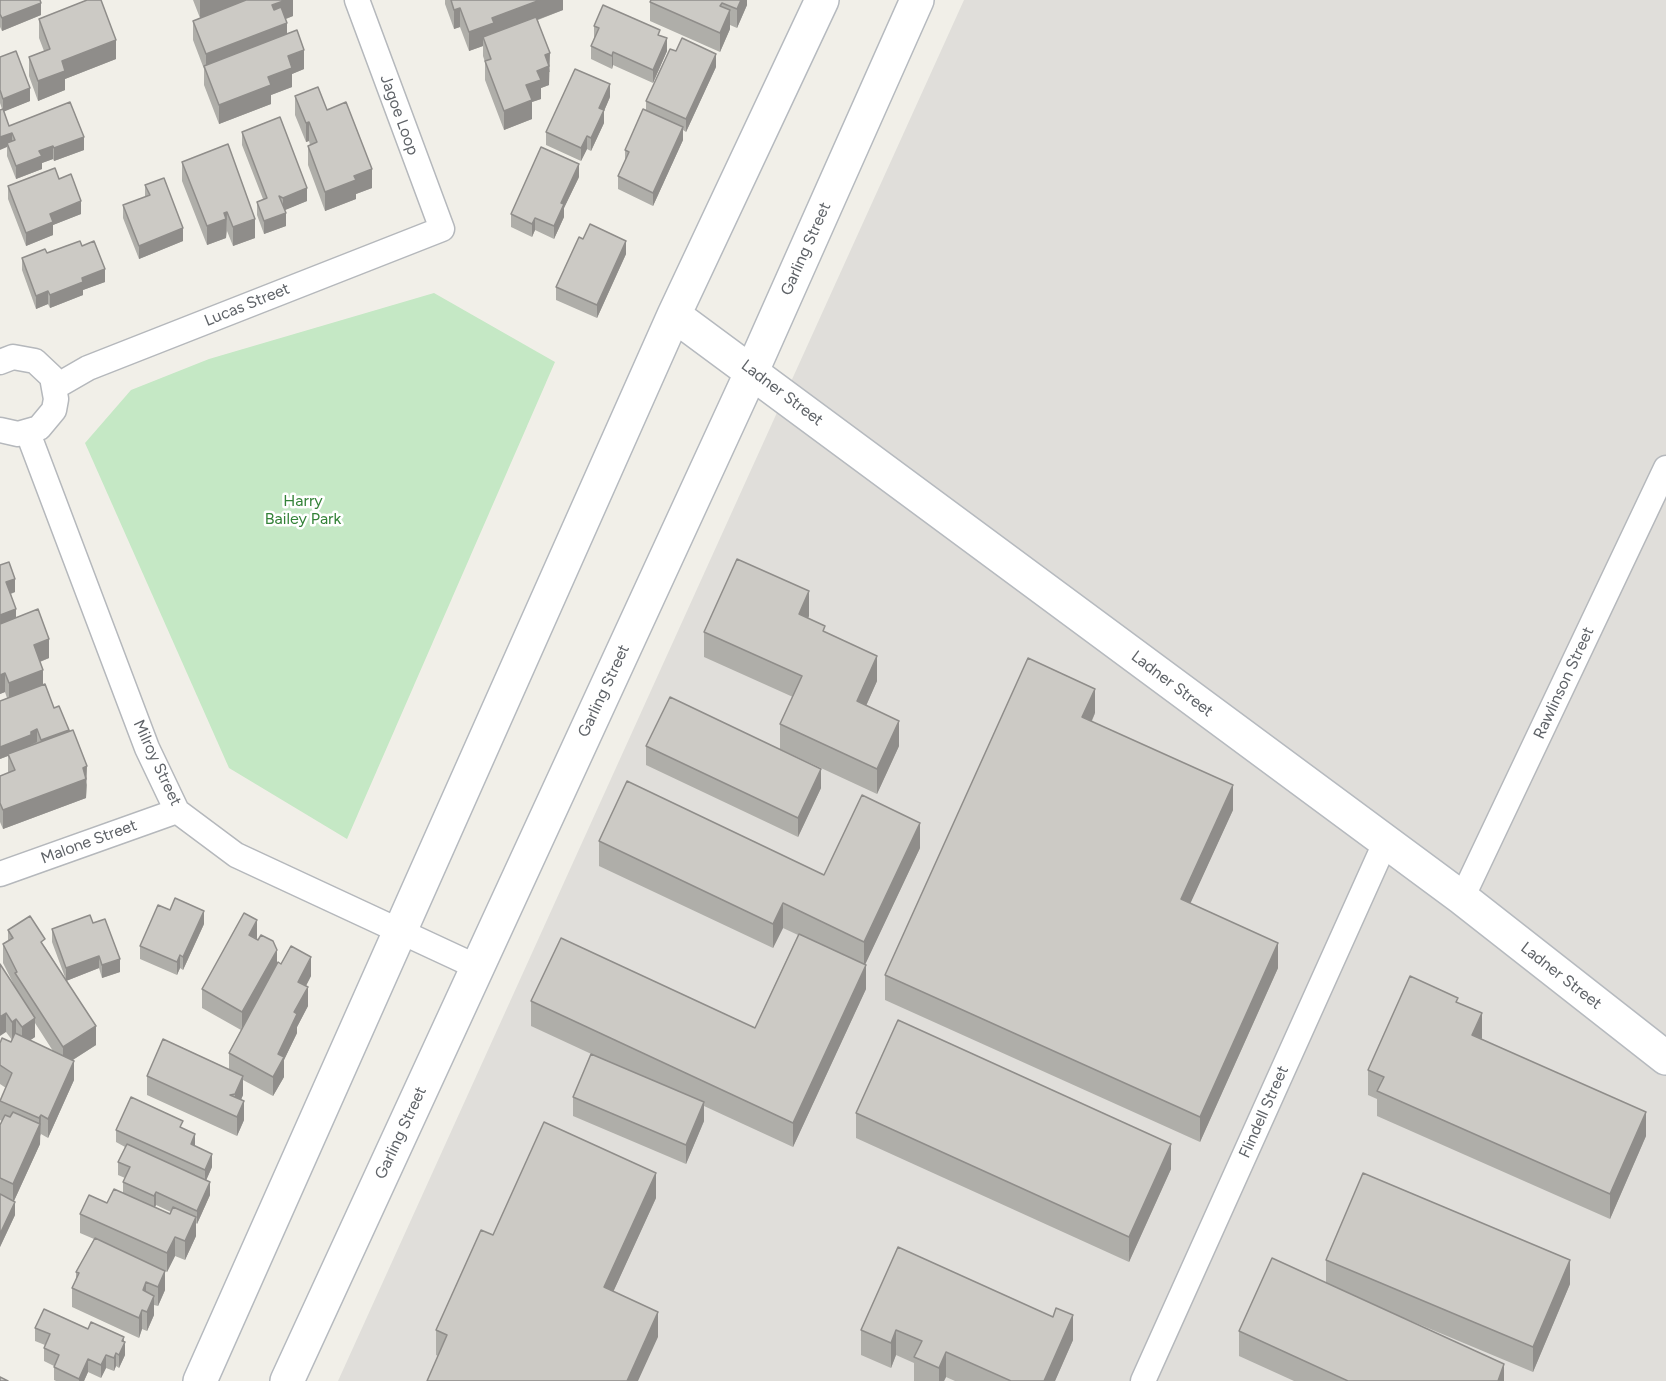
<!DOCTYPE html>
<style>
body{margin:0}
canvas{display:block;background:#f1efe8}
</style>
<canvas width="1666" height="1381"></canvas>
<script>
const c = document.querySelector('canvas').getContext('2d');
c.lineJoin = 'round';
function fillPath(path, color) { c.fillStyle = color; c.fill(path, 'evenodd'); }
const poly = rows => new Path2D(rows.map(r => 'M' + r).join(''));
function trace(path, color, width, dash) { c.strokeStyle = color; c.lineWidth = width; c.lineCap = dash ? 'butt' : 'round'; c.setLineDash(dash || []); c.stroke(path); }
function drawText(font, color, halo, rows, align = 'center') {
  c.font = font + ' Figtree,sans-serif'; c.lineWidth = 5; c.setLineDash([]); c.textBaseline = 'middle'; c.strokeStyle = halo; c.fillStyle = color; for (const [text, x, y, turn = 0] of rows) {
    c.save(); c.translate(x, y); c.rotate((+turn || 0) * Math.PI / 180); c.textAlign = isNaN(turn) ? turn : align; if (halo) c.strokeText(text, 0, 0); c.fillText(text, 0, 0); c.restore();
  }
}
fillPath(poly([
 [964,0,1666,0,1666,1381,338,1381]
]), '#e0deda');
fillPath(poly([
 [434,293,555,362,347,839,229,768,85,443,131,390,209,359]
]), '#c5e8c5');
const street = poly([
 [0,362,13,357,35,361,52,377,56,399,54,410,39,428,18,434,0,430],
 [55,387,88,368,442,229,357,0],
 [28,433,147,748,177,811,236,855,477,967],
 [0,874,177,811],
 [1462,898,1666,468],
 [1143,1381,1385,843]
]);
const secondary = poly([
 [674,315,1462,898,1666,1058],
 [200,1381,674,315,822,0],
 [287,1381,752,371,917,0]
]);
trace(street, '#b5b8bc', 27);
trace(secondary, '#b6babf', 36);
trace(street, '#fff', 24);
trace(secondary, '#fff', 33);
fillPath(poly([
 [0,0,41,15,2,31,0,27],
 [193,0,293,0,293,16,286,19,287,33,304,69,292,74,292,87,271,95,271,104,219,124,204,85,204,69,193,40,193,21,200,18],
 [445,0,563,0,563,10,538,20,550,72,549,72,549,85,541,88,541,99,532,102,532,119,504,130,485,80,485,62,483,56,483,46,469,51,460,27,454,29,445,4],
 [747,0,747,5,737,28,730,25,730,29,720,52,650,21,650,2],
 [39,19,116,59,65,79,65,90,38,101,29,76,29,57,44,51,39,38],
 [594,26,660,36,667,51,653,83,613,65,612,69,591,59,591,46,594,39],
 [0,57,30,101,4,111,9,126,84,150,54,161,53,159,42,163,42,169,16,179,7,156,7,147,2,109,0,103],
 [716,67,686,132,683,130,683,140,653,206,618,189,618,176,625,161,625,150,646,111,646,101],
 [295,96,327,110,372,188,356,194,356,199,325,211,308,165,308,146,310,145,309,141,306,142,295,115],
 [610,97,604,111,604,123,591,151,587,149,581,161,546,145,546,132],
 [242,132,307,201,284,210,286,226,264,234,257,215,257,202,263,199,242,145],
 [182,162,255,238,233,246,227,231,226,238,207,245,182,181],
 [579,177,564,208,564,217,554,239,535,230,532,237,511,227,511,214],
 [59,179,81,214,53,225,53,235,26,246,8,199,8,186],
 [145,185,183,241,139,259,123,218,123,205,145,197],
 [583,239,626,254,597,318,556,300,556,287],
 [82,246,105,282,83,290,83,295,50,308,48,304,36,309,22,270,22,258],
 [0,565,15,592,11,594,16,617,49,658,40,662,43,685,54,708,69,731,87,785,86,798,3,829,0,822,0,776,8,773,8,756,0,759,0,701,7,698,5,692,0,694],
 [809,616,808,618,825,633,877,681,866,706,899,746,877,794,780,749,780,724,793,697,704,657,704,632],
 [1095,713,1092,721,1233,810,1190,903,1278,968,1200,1142,885,1000,885,975],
 [646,746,821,788,798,837,646,765],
 [599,841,824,875,920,848,865,964,866,989,793,1147,704,1106,704,1121,686,1164,573,1116,573,1097,600,1058,531,1026,531,1001,755,1028,798,935,783,928,773,948,599,866],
 [93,923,120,972,102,978,99,968,66,981,96,1045,73,1060,74,1080,48,1138,41,1134,40,1136,40,1144,14,1201,15,1215,0,1247,0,1125,2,1121,0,1120,0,1101,6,1088,0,1084,0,1043,11,1042,12,1040,6,1032,0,964,15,987,3,963,3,944,8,941,8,930,45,947,66,980,52,942,52,929],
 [35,1023,53,1051,30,1040,35,1037],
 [204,924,183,970,180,968,177,975,140,959,140,946],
 [257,940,277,965,281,964,311,976,306,986,308,1006,297,1027,297,1033,284,1060,284,1077,273,1096,243,1080,243,1095,241,1100,244,1120,237,1136,147,1095,147,1076,229,1069,229,1053,241,1030,202,1008,202,989],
 [1482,1039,1646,1136,1610,1219,1377,1116,1377,1099,1368,1095,1368,1070],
 [856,1113,1171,1169,1129,1262,856,1138],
 [183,1128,195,1146,212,1167,206,1180,210,1195,197,1224,196,1223,196,1236,185,1260,175,1256,167,1272,165,1271,165,1290,158,1306,154,1305,154,1315,147,1331,142,1329,139,1338,72,1307,72,1288,76,1280,76,1272,94,1239,80,1233,80,1214,107,1203,123,1193,123,1182,125,1178,118,1175,118,1162,125,1147,116,1142,116,1130],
 [156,1205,171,1212,170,1214,155,1207],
 [656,1198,613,1292,658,1337,438,1356,436,1355,436,1330,493,1235],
 [1326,1260,1570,1284,1533,1372,1404,1318,1504,1381,1294,1381,1239,1356,1239,1331,1326,1282],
 [1053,1317,1073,1340,1055,1381,955,1381,946,1377,944,1381,914,1381,914,1363,896,1355,891,1368,861,1355,861,1330],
 [35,1328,88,1329,124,1342,125,1355,119,1368,116,1366,114,1371,106,1368,101,1378,88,1372,84,1381,56,1381,54,1380,54,1366,44,1361,44,1348,45,1345,35,1341]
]), '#afaea9');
fillPath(poly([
 [200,0,247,0,200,18],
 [286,0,293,0,293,16,272,24,272,5],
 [540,0,563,0,563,10,494,36,483,37,483,46,469,51,469,32,492,18],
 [741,0,747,0,747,5,737,28,737,9],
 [41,3,41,15,2,31,2,18],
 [460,8,460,27,454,29,454,10],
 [730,10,730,29,720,52,720,33],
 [287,23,287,42,206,70,206,54],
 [667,38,667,51,653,83,653,70],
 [116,40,116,59,65,79,65,90,38,101,38,81,62,61],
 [304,50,304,69,292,74,292,87,271,95,271,104,219,124,219,105,288,56],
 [613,52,613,65,612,69,612,56],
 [550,53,549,85,541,88,541,99,532,102,532,119,504,130,504,111,537,71,545,55],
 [716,54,716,67,686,132,686,119],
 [610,84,610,97,604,111,604,123,591,151,591,138,599,108],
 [30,88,30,101,3,112,3,99],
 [309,122,309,141,306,142,306,123],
 [683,127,683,140,653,206,653,193],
 [12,133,12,146,7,143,7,147,0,150,0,137],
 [587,136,587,149,581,161,581,148],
 [84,137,84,150,54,161,54,148],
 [53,146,53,159,42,163,42,169,16,179,16,166,39,151],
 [579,164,579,177,564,208,564,217,554,239,554,226,561,203],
 [372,169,372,188,356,194,356,199,325,211,325,192,354,176],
 [307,188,307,201,283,211,283,198],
 [81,201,81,214,53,225,53,235,26,246,26,233,50,214],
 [227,212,226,238,207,245,207,226,224,213],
 [286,213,286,226,264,234,264,221],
 [535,218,535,230,532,237,532,224],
 [255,219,255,238,233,246,233,227],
 [183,228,183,241,139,259,139,246],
 [626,241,626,254,597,318,597,305],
 [105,269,105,282,83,290,83,295,50,308,50,295,82,278],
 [48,291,48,304,36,309,36,296],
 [15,579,15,592,6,595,6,582],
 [809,591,809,616,799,639,799,614],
 [16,609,16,622,0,628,0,615],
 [49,639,49,658,34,664,34,645],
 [877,656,877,681,857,726,857,701],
 [43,670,43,689,9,702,9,683],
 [5,673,5,692,0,694,0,675],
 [1095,689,1095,713,1082,742,1082,717],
 [899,721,899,746,877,794,877,769],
 [37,729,37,742,31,745,31,747,0,759,0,747],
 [69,730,69,742,41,753,41,740],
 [87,766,86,798,3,829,3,810],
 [821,769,821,788,798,837,798,818],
 [1233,785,1233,810,1181,924,1181,899],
 [920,823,920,848,864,967,864,942],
 [783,903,783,928,773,948,773,924],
 [204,911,204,924,183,970,183,957],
 [257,920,257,939,249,935],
 [1278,943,1278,968,1200,1142,1200,1117],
 [277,950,277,969,242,1031,242,1012],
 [180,955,180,968,177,975,177,962],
 [99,956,99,968,66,981,66,968],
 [311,957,311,976,298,1001,298,982],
 [120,959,120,972,102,978,102,965],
 [866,965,866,989,793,1147,793,1123],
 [308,987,308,1006,297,1027,297,1033,284,1060,284,1077,273,1096,273,1077,278,1054,294,1012],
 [6,1013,6,1032,0,1036,0,1017],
 [1482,1013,1482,1038,1472,1060,1472,1035],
 [35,1018,35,1037,22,1046,22,1027],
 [16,1019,16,1038,12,1041,12,1022],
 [96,1026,96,1045,63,1066,63,1047],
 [74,1061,74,1080,48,1138,48,1119],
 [243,1076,243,1095,235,1113,235,1094],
 [244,1101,244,1120,237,1136,237,1117],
 [704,1102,704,1121,686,1164,686,1145],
 [1646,1112,1646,1136,1610,1219,1610,1194],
 [41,1115,40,1144,13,1203,13,1184,39,1126,39,1118],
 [195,1134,195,1147,191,1144],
 [1171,1144,1171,1169,1129,1262,1129,1237],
 [212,1154,212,1167,205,1183,205,1170],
 [656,1173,656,1198,604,1312,604,1287],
 [210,1182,210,1195,197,1224,197,1211],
 [156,1192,156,1205,154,1209,154,1196],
 [15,1202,15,1215,0,1247,0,1234],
 [196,1217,196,1236,185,1260,185,1241],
 [175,1237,175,1256,167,1272,167,1253],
 [1570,1260,1570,1284,1533,1372,1533,1347],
 [165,1271,165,1290,158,1306,158,1287],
 [146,1282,146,1301,143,1290],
 [154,1296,154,1315,147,1331,147,1312],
 [142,1310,142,1329,139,1338,139,1318],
 [658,1312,658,1337,638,1381,627,1381],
 [1073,1315,1073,1340,1055,1381,1044,1381],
 [896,1330,896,1355,891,1368,891,1343],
 [124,1337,124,1345,125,1342,125,1355,119,1368,119,1355],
 [946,1352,946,1377,944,1381,939,1381,939,1368],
 [116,1353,116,1366,114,1371,114,1358],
 [106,1355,106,1368,101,1378,101,1365],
 [88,1359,88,1372,84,1381,79,1381,79,1379],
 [1504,1364,1504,1381,1498,1381]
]), '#8f8d8a');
const building = poly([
 [0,0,40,0,41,3,2,18,0,14,0,0],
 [87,0,101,0,116,40,62,61,65,71,38,81,29,57,50,49,39,19,87,0],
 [246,0,286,0,272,5,274,10,281,7,287,23,206,54,193,21,246,0],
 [451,0,540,0,492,18,494,23,469,32,460,8,454,10,451,0],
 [651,0,741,0,737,9,722,3,720,6,730,10,720,33,650,2,651,0],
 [603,5,660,30,658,35,667,38,653,70,613,52,612,56,591,46,599,28,594,26,603,5],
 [536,17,550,53,545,55,549,66,537,71,541,80,526,85,532,100,504,111,485,61,491,59,483,37,536,17],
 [297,30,304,50,288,56,292,68,268,77,271,85,219,105,204,66,297,30],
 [682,38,716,54,686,119,646,101,670,49,676,51,682,38],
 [16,51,30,88,3,99,0,90,0,57,16,51],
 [575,69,610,84,599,108,604,110,591,138,587,136,581,148,546,132,575,69],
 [318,87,327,110,346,102,372,169,354,176,356,180,325,192,308,146,317,142,309,122,306,123,295,96,318,87],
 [70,102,84,137,54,148,53,146,39,151,42,156,16,166,7,143,15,140,12,133,0,137,0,110,3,109,9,126,70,102],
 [643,109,683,127,653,193,618,176,629,152,625,150,643,109],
 [280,117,307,188,283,198,279,196,286,213,264,221,257,202,267,198,242,132,280,117],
 [228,144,255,219,233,227,227,212,224,213,226,219,207,226,182,162,228,144],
 [541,147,579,164,561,203,564,204,554,226,535,218,532,224,511,214,541,147],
 [55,168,59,179,71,174,81,201,50,214,53,222,26,233,8,186,55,168],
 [164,178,183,228,139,246,123,205,150,195,145,185,164,178],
 [590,224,626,241,597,305,556,287,579,237,583,239,590,224],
 [80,241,82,246,94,241,105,269,82,278,83,282,50,295,48,291,36,296,22,258,45,249,47,253,80,241],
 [737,559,809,591,799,614,825,626,823,631,877,656,857,701,899,721,877,769,780,724,802,676,704,632,737,559],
 [9,562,15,579,6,582,16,609,0,615,0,565,9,562],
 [38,609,49,639,34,645,43,670,9,683,5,673,0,675,0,624,38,609],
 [1028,658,1095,689,1082,717,1233,785,1181,899,1278,943,1200,1117,885,975,1028,658],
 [45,684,54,708,59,706,69,730,41,740,37,729,31,732,31,735,0,747,0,701,45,684],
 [670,697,821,769,798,818,646,746,670,697],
 [73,730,87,766,83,768,86,779,3,810,0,803,0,776,15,770,8,754,73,730],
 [627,781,824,875,862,795,920,823,864,942,783,903,773,924,599,841,627,781],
 [175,898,204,911,183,957,180,955,177,962,140,946,158,905,170,910,175,898],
 [244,913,257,920,249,935,258,940,261,935,273,941,277,950,242,1012,202,989,244,913],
 [90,915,93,923,105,919,120,959,102,965,99,956,66,968,52,929,90,915],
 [30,916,45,939,41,942,96,1026,63,1047,15,973,17,972,3,944,13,938,8,930,30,916],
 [799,934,866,965,793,1123,531,1001,561,938,755,1028,799,934],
 [291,946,311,957,298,982,308,987,294,1012,297,1014,278,1054,284,1057,273,1077,229,1053,278,962,281,964,291,946],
 [0,964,35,1018,22,1027,16,1019,12,1022,6,1013,0,1017,0,964],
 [1410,976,1458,998,1456,1002,1482,1013,1472,1035,1646,1112,1610,1194,1377,1091,1384,1077,1368,1070,1410,976],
 [898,1020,1171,1144,1129,1237,856,1113,898,1020],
 [15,1033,74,1061,48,1119,41,1115,39,1118,0,1101,12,1073,0,1065,0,1043,2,1038,11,1042,15,1033],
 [163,1039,243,1076,235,1094,230,1095,244,1101,237,1117,147,1076,163,1039],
 [591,1054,704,1102,686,1145,573,1097,591,1054],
 [131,1097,183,1121,180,1127,195,1134,191,1144,212,1154,205,1170,116,1130,131,1097],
 [13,1112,40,1124,13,1184,0,1178,0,1125,5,1115,10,1117,13,1112],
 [544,1122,656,1173,604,1287,658,1312,627,1381,427,1381,447,1335,436,1330,481,1230,493,1235,544,1122],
 [127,1144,210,1182,197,1211,156,1192,154,1196,123,1182,130,1167,118,1162,127,1144],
 [1363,1173,1570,1260,1533,1347,1326,1260,1363,1173],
 [114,1189,170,1214,173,1207,196,1217,185,1241,175,1237,167,1253,80,1214,89,1195,107,1203,114,1189],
 [0,1194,15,1202,0,1234,0,1194],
 [95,1238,165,1271,158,1287,146,1282,143,1290,154,1296,147,1312,142,1310,139,1318,72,1288,79,1273,76,1272,95,1238],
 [898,1247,1053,1317,1056,1308,1073,1315,1044,1381,1011,1381,946,1352,939,1368,914,1357,922,1341,896,1330,891,1343,861,1330,898,1247],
 [1272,1258,1504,1364,1498,1381,1348,1381,1239,1331,1272,1258],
 [44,1309,88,1329,91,1322,124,1337,122,1341,125,1342,119,1355,116,1353,114,1358,106,1355,101,1365,88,1359,79,1379,54,1367,59,1355,44,1348,50,1334,35,1328,44,1309],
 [0,1377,8,1381,0,1381,0,1377]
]);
fillPath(building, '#cccac5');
trace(building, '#8f8d8a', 1.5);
drawText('16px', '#5f6368', '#fff', [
 ["Jagoe Loop",399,115,70],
 ["Garling Street",806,249,-66],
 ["Lucas Street",247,305,-22],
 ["Ladner Street",782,393,37],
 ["Rawlinson Street",1564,683,-65],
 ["Ladner Street",1172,684,37],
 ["Garling Street",604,691,-65],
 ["Milroy Street",157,763,65],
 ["Malone Street",89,842,-20],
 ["Ladner Street",1561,976,38],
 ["Flindell Street",1264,1112,-66],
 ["Garling Street",401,1133,-65]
]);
drawText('16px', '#348238', '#fff', [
 ["Harry",303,501],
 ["Bailey Park",303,519]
]);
</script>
